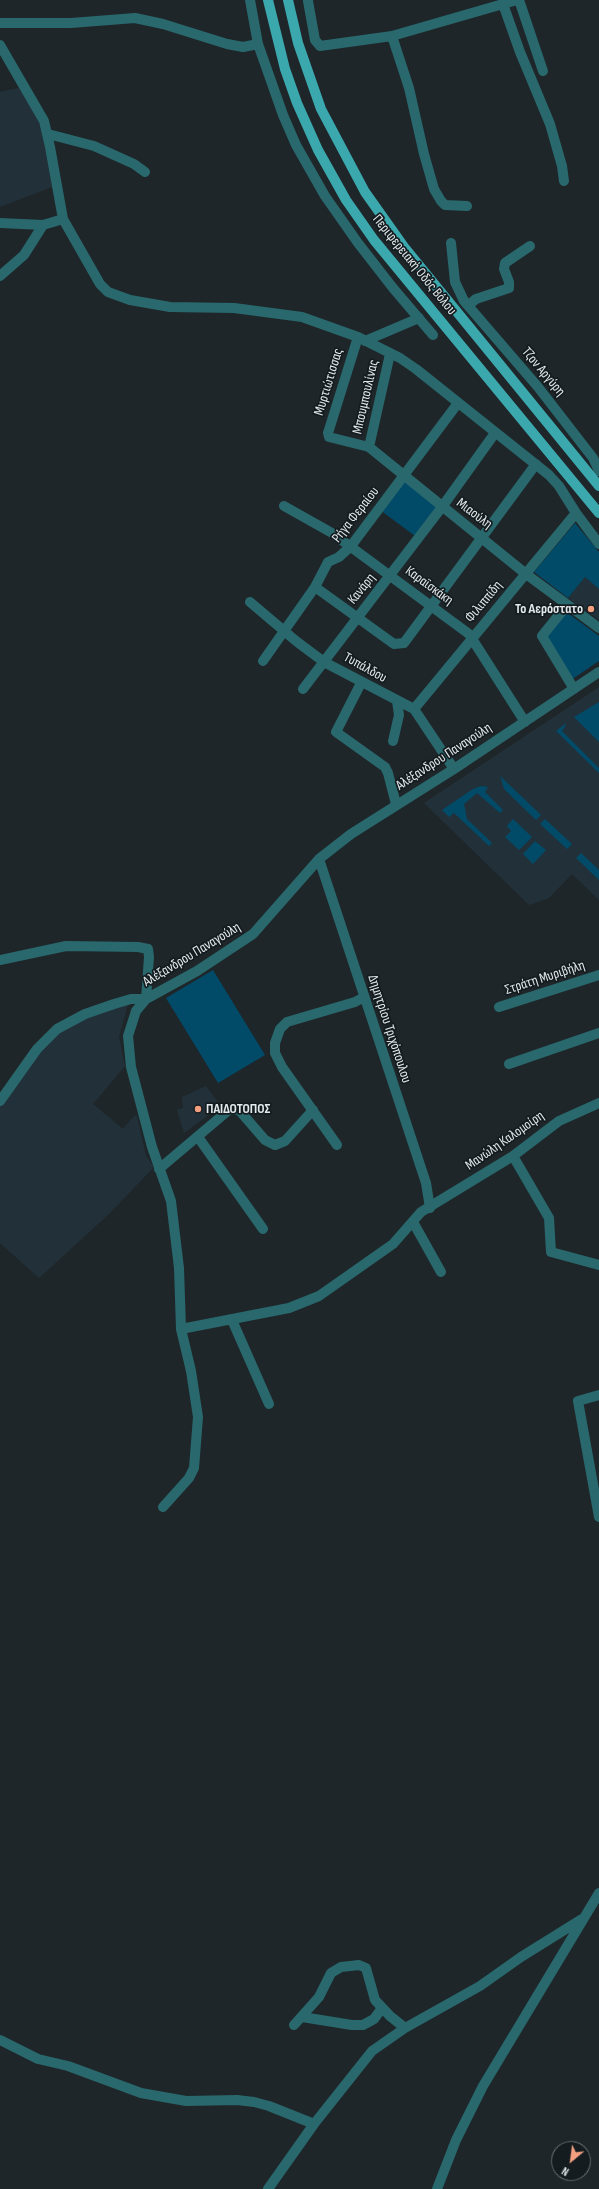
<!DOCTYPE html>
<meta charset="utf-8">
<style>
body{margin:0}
#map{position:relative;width:599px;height:2189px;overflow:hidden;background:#1e262a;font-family:"Sofia Sans Condensed",sans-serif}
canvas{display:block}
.north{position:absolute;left:551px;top:2141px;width:40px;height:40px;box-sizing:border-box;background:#141c20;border:1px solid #676e72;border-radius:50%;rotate:209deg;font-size:11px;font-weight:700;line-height:16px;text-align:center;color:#e3e9ec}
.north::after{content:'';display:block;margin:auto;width:14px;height:18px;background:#f3a081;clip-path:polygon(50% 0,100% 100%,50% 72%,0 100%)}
</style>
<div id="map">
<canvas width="599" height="2189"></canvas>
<div class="north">N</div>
</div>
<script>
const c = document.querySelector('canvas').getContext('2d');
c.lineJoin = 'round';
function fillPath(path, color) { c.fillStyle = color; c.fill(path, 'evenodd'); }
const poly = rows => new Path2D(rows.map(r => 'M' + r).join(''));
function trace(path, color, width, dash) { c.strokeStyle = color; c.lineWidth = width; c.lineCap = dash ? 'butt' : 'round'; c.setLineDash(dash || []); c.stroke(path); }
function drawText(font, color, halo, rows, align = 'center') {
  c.font = font + ' "Sofia Sans Condensed",sans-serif'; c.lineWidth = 3.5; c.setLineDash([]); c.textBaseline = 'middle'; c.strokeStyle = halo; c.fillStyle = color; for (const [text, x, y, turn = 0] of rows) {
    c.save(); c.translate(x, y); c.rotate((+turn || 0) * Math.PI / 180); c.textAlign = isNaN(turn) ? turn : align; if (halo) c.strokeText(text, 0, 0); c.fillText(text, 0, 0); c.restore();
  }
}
fillPath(poly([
 [19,88,35,113,47,141,52,187,0,207,0,92],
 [585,577,599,589,599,620,568,598],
 [599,687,599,900,572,874,549,898,529,905,424,803],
 [128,1004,119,1037,125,1066,93,1104,123,1129,134,1116,137,1116,146,1156,154,1167,109,1214,39,1278,0,1243,0,1104,47,1041,72,1021],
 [206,1086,221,1106,184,1133,177,1110,183,1108,182,1097]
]), '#223139');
fillPath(poly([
 [403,479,438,505,415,536,380,510],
 [575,523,599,552,599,589,585,577,568,598,534,572],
 [565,611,599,636,599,661,571,680,545,635],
 [599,702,599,742,574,717],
 [565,724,566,725,562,731,599,768,599,773,556,731],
 [500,776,541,815,536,820,504,789],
 [481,786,488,787,485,792,503,810,500,813,477,793,464,804,467,819,492,843,489,846,454,813,449,817,442,810,473,789],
 [513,819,532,837,519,850,505,837,511,831,507,826],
 [545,819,572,844,567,849,540,824],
 [535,841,546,850,533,864,523,854],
 [581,853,599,870,599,880,576,858],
 [213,970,265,1055,218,1083,166,998]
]), '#014b69');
trace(poly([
 [250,0,258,44,283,115,296,145,325,196,358,243,393,288,433,335],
 [519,0,543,71],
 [308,1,315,40,320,46,392,36,517,0],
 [503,4,520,52,550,124,562,166,564,181],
 [0,23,71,23,135,18,163,24,227,44,243,47,258,44],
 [392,36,409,88,424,154,434,189,441,201,445,205,467,206],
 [0,45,44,121,50,147,63,219,100,284,108,292,130,300,170,307,234,308,302,317,358,337,400,358,416,369,549,475,559,486,576,513,599,544],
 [48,134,94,146,134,164,145,172],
 [0,223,43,225,63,219],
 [451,243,455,282,464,301,538,387,593,458,599,471],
 [0,276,24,255,43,225],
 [470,307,471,303,476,299,509,288,509,282,504,269,505,263,530,246],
 [358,337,328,433,329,437,369,447,526,574,599,628],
 [365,341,419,318],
 [369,447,390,354],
 [284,506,332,533,469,634,525,722],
 [315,587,394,644,404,643,536,464],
 [250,602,296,641,324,662,414,709,454,769],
 [567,605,542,636,574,689],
 [263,661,315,587,328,562,339,557,351,546,458,403],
 [361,683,336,732,385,767,388,773,396,804],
 [303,689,442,507,495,433],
 [414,709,576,513],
 [393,741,399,715,397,701],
 [319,859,426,1183,430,1208],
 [0,960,66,946,138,947,148,949,149,957,146,999,131,999,114,1004,85,1014,57,1029,37,1049,0,1101],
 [499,1007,599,975],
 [509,1064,599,1033],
 [198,1137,263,1229],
 [337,1145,282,1067,275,1053,275,1043,280,1029,287,1022,355,1002,364,997],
 [513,1156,549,1218,551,1252,599,1265],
 [159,1169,230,1109,239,1110,265,1140,275,1145,285,1141,313,1110],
 [413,1222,441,1272],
 [232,1320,269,1404],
 [181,1329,289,1308,319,1296,393,1244,421,1212,513,1156,559,1121,599,1103],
 [599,1395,578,1401,599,1517],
 [163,1507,189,1478,194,1468,198,1417,191,1371,181,1329,179,1268,171,1201,152,1147,131,1067,128,1036,136,1011,146,999,197,971,253,934,319,859,351,834,454,769,599,672],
 [302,2017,352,2025,363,2025,374,2019,382,2008],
 [294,2025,319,1997,331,1973,341,1967,359,1965,366,1968,375,2000,390,2016,405,2028],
 [0,2040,38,2059,68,2066,141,2093,186,2101,237,2100,254,2102,269,2106,314,2124],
 [268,2189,314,2124,372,2051,405,2028,480,1986,521,1957,582,1919],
 [437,2189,456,2140,483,2086,599,1893]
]), '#29686c', 10);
trace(poly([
 [268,0,285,69,297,103,318,150,346,200,374,240,599,513],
 [288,0,298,43,321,109,365,192,404,247,599,486]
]), '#3ba8ae', 10);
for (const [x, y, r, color] of [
 [591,609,4,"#f3a081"],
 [198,1109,4,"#f3a081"]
]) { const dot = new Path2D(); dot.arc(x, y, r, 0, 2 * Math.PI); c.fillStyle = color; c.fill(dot); trace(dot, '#141c20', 1.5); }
drawText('14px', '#e3e9ec', '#141c20', [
 ["Περιφερειακή Οδός Βόλου",414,265,51],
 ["Τζον Αργύρη",543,372,50],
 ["Μυρτιώτισσας",329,382,-73],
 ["Μπουμπουλίνας",366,397,-77],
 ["Μιαούλη",474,514,37],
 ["Ρήγα Φεραίου",356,515,-52],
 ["Καραϊσκάκη",429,586,36],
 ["Κανάρη",362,589,-51],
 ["Φιλιππίδη",484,602,-50],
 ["Τυπάλδου",365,668,29],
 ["Αλέξανδρου Παναγούλη",444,757,-33],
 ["Αλέξανδρου Παναγούλη",192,955,-31],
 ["Στράτη Μυριβήλη",545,978,-18],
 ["Δημητρίου Τριχόπουλου",389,1029,72],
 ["Μανώλη Καλομοίρη",505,1141,-35]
]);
drawText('bold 14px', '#e3e9ec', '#141c20', [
 ["Το Αερόστατο",583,609],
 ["ΠΑΙΔΟΤΟΠΟΣ",206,1109,"left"]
], 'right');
</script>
